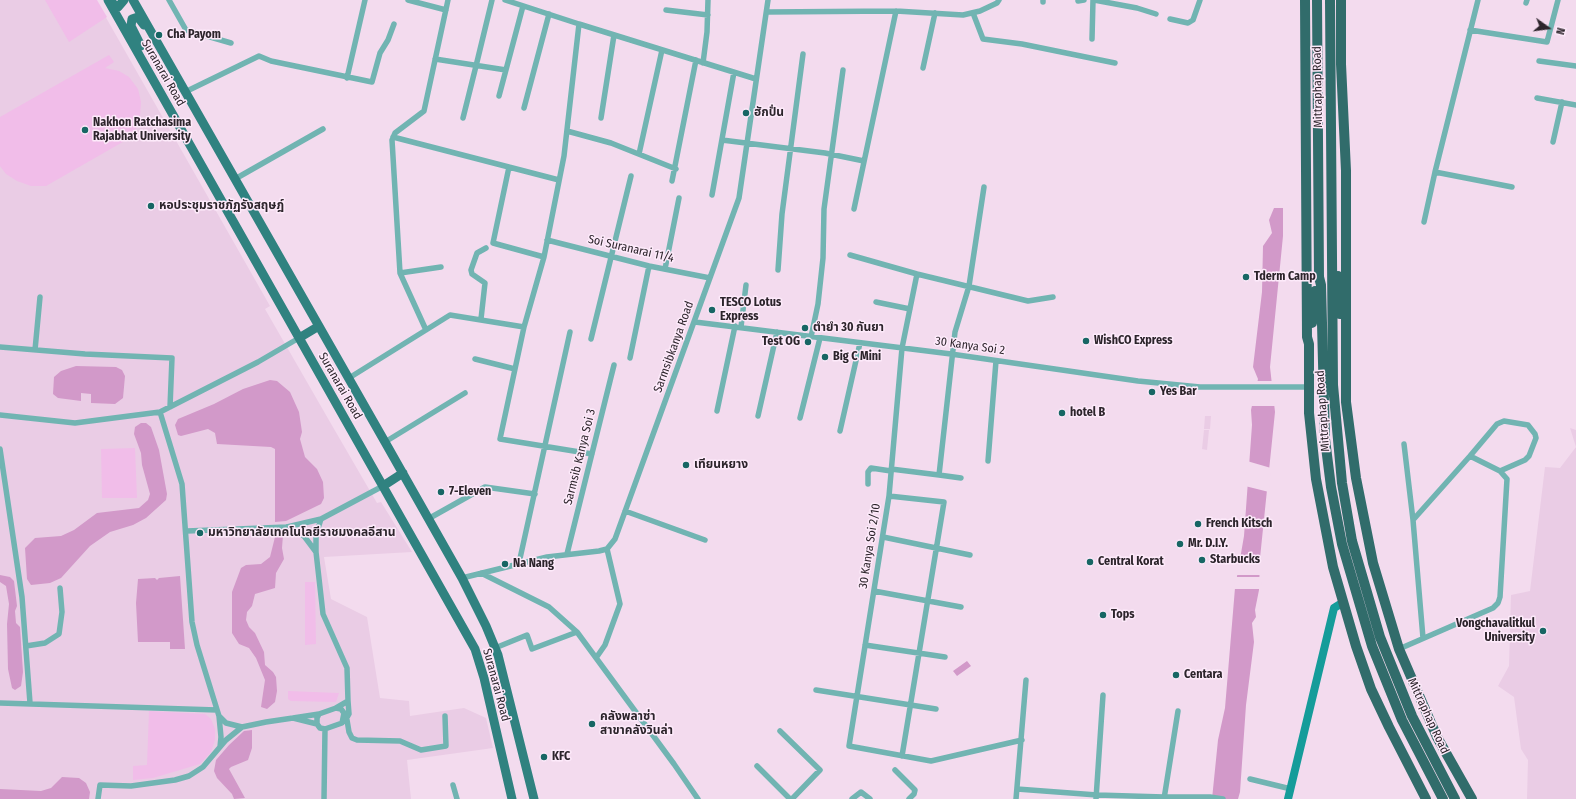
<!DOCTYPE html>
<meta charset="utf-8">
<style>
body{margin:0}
#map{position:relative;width:1576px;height:799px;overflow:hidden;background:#f3dbee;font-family:"Fira Sans Condensed",sans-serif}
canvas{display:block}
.north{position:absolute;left:1528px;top:8px;width:40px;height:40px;-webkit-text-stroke:3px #fdeafa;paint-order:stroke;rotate:104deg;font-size:11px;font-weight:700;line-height:16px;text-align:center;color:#2c242b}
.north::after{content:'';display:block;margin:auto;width:14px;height:18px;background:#2c242b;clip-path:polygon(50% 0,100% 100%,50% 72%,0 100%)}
</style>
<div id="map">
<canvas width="1576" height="799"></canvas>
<div class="north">N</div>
</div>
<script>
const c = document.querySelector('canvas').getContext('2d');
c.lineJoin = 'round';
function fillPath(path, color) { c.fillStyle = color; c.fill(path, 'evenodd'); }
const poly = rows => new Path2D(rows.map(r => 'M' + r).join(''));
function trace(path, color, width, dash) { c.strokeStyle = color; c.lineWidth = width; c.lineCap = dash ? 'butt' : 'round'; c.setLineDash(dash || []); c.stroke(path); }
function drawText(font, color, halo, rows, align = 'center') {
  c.font = font + ' "Fira Sans Condensed","Noto Sans Thai",sans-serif'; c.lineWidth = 3; c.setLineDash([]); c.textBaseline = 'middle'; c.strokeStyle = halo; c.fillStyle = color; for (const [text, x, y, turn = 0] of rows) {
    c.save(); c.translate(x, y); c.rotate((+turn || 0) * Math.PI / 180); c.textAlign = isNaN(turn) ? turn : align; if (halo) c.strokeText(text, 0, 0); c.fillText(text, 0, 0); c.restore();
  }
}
fillPath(poly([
 [0,0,96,0,270,306,265,309,330,422,377,503,381,502,412,552,324,557,331,599,367,617,380,698,409,701,410,716,464,708,486,718,493,748,407,760,411,799,0,799],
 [1205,416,1211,416,1210,429,1204,429],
 [1570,428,1576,430,1576,799,1527,799,1528,760,1521,749,1514,697,1498,686,1509,666,1511,595,1530,591,1545,467,1560,468,1576,447],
 [1204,430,1209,430,1207,450,1202,449]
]), '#eacce5');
fillPath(poly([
 [45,0,97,0,107,17,69,42],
 [109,55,114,62,105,68,119,71,129,77,138,89,141,102,140,117,135,131,128,139,46,186,31,186,17,181,6,174,0,166,0,117],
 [135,448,137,498,102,498,101,449],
 [305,582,315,582,316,644,305,645],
 [288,691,339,693,336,702,291,701,288,699],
 [149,711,205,714,211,719,215,729,215,740,211,752,200,764,153,778,133,780,133,766,147,765]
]), '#f1bde9');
fillPath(poly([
 [1274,208,1283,208,1283,236,1270,367,1275,412,1260,558,1259,590,1255,610,1256,617,1252,623,1254,642,1246,705,1240,792,1238,799,1212,799,1218,740,1225,708,1235,588,1244,536,1252,425,1251,410,1258,379,1253,367,1262,292,1263,246,1272,233,1269,220],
 [76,366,116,367,122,370,125,376,123,398,115,404,91,403,91,394,81,393,81,401,58,398,53,394,54,377,61,371],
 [270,380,277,381,290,392,299,412,302,432,300,439,305,457,317,469,323,482,324,498,321,504,286,521,275,522,275,449,271,447,217,444,215,433,208,429,181,436,178,435,175,425,178,419,214,404,243,389],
 [141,423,146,423,151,427,159,450,167,494,166,500,146,518,133,525,110,532,90,546,61,578,50,583,31,585,27,579,25,548,35,538,61,536,74,530,97,513,139,508,148,500,150,494,142,465,141,453,134,434,135,427],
 [277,533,283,535,282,548,284,559,276,573,275,588,255,594,252,606,247,612,246,620,249,627,255,633,264,652,265,665,273,672,276,677,277,691,275,702,267,709,261,707,265,680,256,658,249,648,239,644,232,633,232,592,241,568,246,565,261,564,270,557,275,537],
 [0,575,10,577,14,581,17,606,15,611,16,623,20,627,23,672,21,686,15,690,12,688,8,669,7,624,9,604,6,586,0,582],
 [180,576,185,649,170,649,170,642,138,642,136,603,138,579,155,578,157,580,159,578],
 [967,661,971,666,957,676,953,671],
 [252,730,252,748,248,760,231,767,229,769,245,798,234,799,232,794,217,778,214,771,216,760,229,745,244,731],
 [62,777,79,778,86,783,90,792,89,799,0,799,0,789,41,791,51,788]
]), '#d299c9');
fillPath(poly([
 [1256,381,1274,381,1276,406,1250,406],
 [1247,461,1271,468,1269,492,1245,486],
 [1237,563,1263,563,1262,575,1235,575],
 [1235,577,1262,577,1261,589,1234,589]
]), '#f3dbee');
trace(poly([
 [169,0,186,30,231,43],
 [408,0,446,10],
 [505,0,579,24],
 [1094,0,1137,8,1156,14],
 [1478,0,1435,172,1512,187],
 [1078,1,1084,0],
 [1043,2,1043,0],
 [1526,3,1527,0],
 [666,10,708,15],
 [767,12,896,11,963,15,980,11,997,3,999,0],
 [973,13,983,39,1022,44,1115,63],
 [1170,19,1188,23,1193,20,1200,0],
 [1470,30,1547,42,1558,0],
 [1092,39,1093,0],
 [435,59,506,70],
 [1539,61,1576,66],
 [703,63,707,32,708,0],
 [476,66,492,0],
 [923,68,935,13],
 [347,78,365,0],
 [185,92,259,56,271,61,372,82,380,53,388,40,394,24],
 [499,96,523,6],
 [1537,98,1576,105],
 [524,108,549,14],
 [463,118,476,66],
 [601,118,614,35],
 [567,131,611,143,676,169],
 [393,137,559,180],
 [722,140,825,153,864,161],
 [1553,142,1562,102],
 [639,154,662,50],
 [509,167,493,243,544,257],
 [235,179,323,129],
 [672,181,696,60],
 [712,195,734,72],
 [854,209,896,11],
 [1424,222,1435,172],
 [547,240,649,266,710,278],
 [850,255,917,274,1028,301,1053,297],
 [665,269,679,198],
 [778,270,782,214,803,54],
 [400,273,441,267],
 [917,274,902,348,889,496,849,746,931,761,1022,740],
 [876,302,910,309],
 [481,319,485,283,472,274,471,270,477,253,486,248],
 [695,322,951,354,1138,381,1200,387,1309,387],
 [524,327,500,439,592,454],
 [741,327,746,285],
 [426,330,400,273,392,140,395,133,424,111,448,0],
 [811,337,818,304,823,258,824,209,843,70],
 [591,339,631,176],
 [0,347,85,354,172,358,170,407],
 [35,350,40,297],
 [630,358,649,266],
 [475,359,515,369],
 [349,378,450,315,524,327,544,257,564,156,579,24,756,79],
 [717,411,735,326],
 [160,412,182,484,192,622,197,645,219,716],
 [0,415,75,423,160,412,258,362,299,338],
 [758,416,777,332],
 [800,418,820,338],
 [840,431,860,343],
 [385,442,465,393],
 [1404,444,1413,520],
 [0,449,22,597,30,703],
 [988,461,996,361],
 [891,469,939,475,955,332,969,286,984,187],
 [939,475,961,478],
 [868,484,868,472,871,468,891,471],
 [889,496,944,502,902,756],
 [625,511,705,540],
 [321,519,316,535,316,552,323,614,347,668,348,701],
 [428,519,485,487,535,494],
 [287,527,304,536,316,552],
 [187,531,287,527,321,519,383,486],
 [883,537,970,555],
 [567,554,614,365],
 [519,563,570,332],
 [481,573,549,607,577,632,674,764,698,799],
 [462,578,547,557,599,551,607,549,615,539,739,198,768,0],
 [874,591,961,607],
 [1423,638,1413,520,1470,456,1497,424,1504,421,1528,425,1535,434,1536,438,1529,456,1525,460,1500,471],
 [865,645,945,657],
 [26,646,45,643,59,634,62,612,60,588],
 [495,648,527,635,532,649,577,632],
 [1399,649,1493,608,1498,603,1500,597,1507,479,1500,471,1470,456],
 [596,658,605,645,620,604,607,549],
 [816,690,936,709],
 [0,703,217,710],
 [336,708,341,709,344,713,342,723,325,729,320,728,317,724,317,718,319,714,336,708],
 [336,708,348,701,349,714,345,721],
 [347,720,349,732,352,738,357,740,400,741,421,750,446,746,445,716],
 [317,724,293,718,319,714],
 [242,727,226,723,219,716,221,737,220,747,226,740,242,727,266,722,293,718],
 [780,731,820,770,792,799],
 [757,766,790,799],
 [895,770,915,790,914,794,909,799],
 [1250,779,1291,789],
 [453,785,457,799],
 [1017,789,1097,795,1164,797,1210,797,1223,799],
 [98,799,100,785,131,786,175,780,189,776,203,767,220,747],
 [324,799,325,729],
 [852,799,861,792,870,799],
 [1016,799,1026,680],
 [1096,799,1103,695],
 [1164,799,1178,711]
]), '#71b4b2', 5.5);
trace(poly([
 [1288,799,1334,608,1342,603]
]), '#159c9a', 8);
trace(poly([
 [108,0,475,649,484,678,512,799],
 [133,0,385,442,462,578,486,626,498,655,534,799],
 [111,1,116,7,118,7,124,0],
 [141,46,131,26,132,19,138,17,144,25],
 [299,338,319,326],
 [383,486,403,473]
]), '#308280', 9);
trace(poly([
 [1305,0,1307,337,1309,344,1309,413,1316,479,1333,567,1356,646,1371,689,1389,727,1426,799],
 [1317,0,1319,277,1321,285,1325,439,1331,487,1342,544,1372,646,1402,720,1443,799],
 [1330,0,1333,385,1342,483,1352,541,1380,637,1412,716,1455,799],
 [1341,0,1341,64,1346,171,1346,402,1356,478,1373,563,1399,649,1437,737,1472,799],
 [1338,276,1340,314],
 [1312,323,1315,291]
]), '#316c6b', 10);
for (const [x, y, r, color] of [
 [159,35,4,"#176664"],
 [746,113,4,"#176664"],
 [85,130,4,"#176664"],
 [151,206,4,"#176664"],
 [1246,277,4,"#176664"],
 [712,310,4,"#176664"],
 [805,328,4,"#176664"],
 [1086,341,4,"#176664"],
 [808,342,4,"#176664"],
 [825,357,4,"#176664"],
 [1152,392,4,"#176664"],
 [1062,413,4,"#176664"],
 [686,465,4,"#176664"],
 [441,492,4,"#176664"],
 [1198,524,4,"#176664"],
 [200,533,4,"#176664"],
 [1180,544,4,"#176664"],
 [1202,560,4,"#176664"],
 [1090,562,4,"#176664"],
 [505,564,4,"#176664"],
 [1103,615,4,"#176664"],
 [1543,631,4,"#176664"],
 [1176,675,4,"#176664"],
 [592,724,4,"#176664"],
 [544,757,4,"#176664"]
]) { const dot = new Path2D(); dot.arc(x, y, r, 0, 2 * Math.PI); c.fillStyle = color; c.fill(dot); trace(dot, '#fdeafa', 1.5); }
drawText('bold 12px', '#2c242b', '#fdeafa', [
 ["Cha Payom",167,35],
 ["ฮักปั่น",754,113],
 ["Nakhon Ratchasima",93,123],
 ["Rajabhat University",93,137],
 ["หอประชุมราชภัฏรังสฤษฎ์",159,206],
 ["Tderm Camp",1254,277],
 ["TESCO Lotus",720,303],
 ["Express",720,317],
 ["ตำยำ 30 กันยา",813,328],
 ["WishCO Express",1094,341],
 ["Test OG",800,342,"right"],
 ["Big C Mini",833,357],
 ["Yes Bar",1160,392],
 ["hotel B",1070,413],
 ["เทียนหยาง",694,465],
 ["7-Eleven",449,492],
 ["French Kitsch",1206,524],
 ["มหาวิทยาลัยเทคโนโลยีราชมงคลอีสาน",208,533],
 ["Mr. D.I.Y.",1188,544],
 ["Starbucks",1210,560],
 ["Central Korat",1098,562],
 ["Na Nang",513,564],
 ["Tops",1111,615],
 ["Vongchavalitkul",1535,624,"right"],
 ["University",1535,638,"right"],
 ["Centara",1184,675],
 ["คลังพลาซ่า",600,717],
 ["สาขาคลังวินล่า",600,731],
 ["KFC",552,757]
], 'left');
drawText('12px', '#2c242b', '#fdeafa', [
 ["Suranarai Road",163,73,60],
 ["Mittraphap Road",1318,87,-91],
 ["Soi Suranarai 11/4",631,249,13],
 ["30 Kanya Soi 2",970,346,8],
 ["Sarmsibkanya Road",674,347,-70],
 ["Suranarai Road",340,386,60],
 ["Mittraphap Road",1323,411,-94],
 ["Sarmsib Kanya Soi 3",580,457,-76],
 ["30 Kanya Soi 2/10",870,546,-81],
 ["Suranarai Road",496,685,75],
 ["Mittraphap Road",1428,716,65]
]);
</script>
